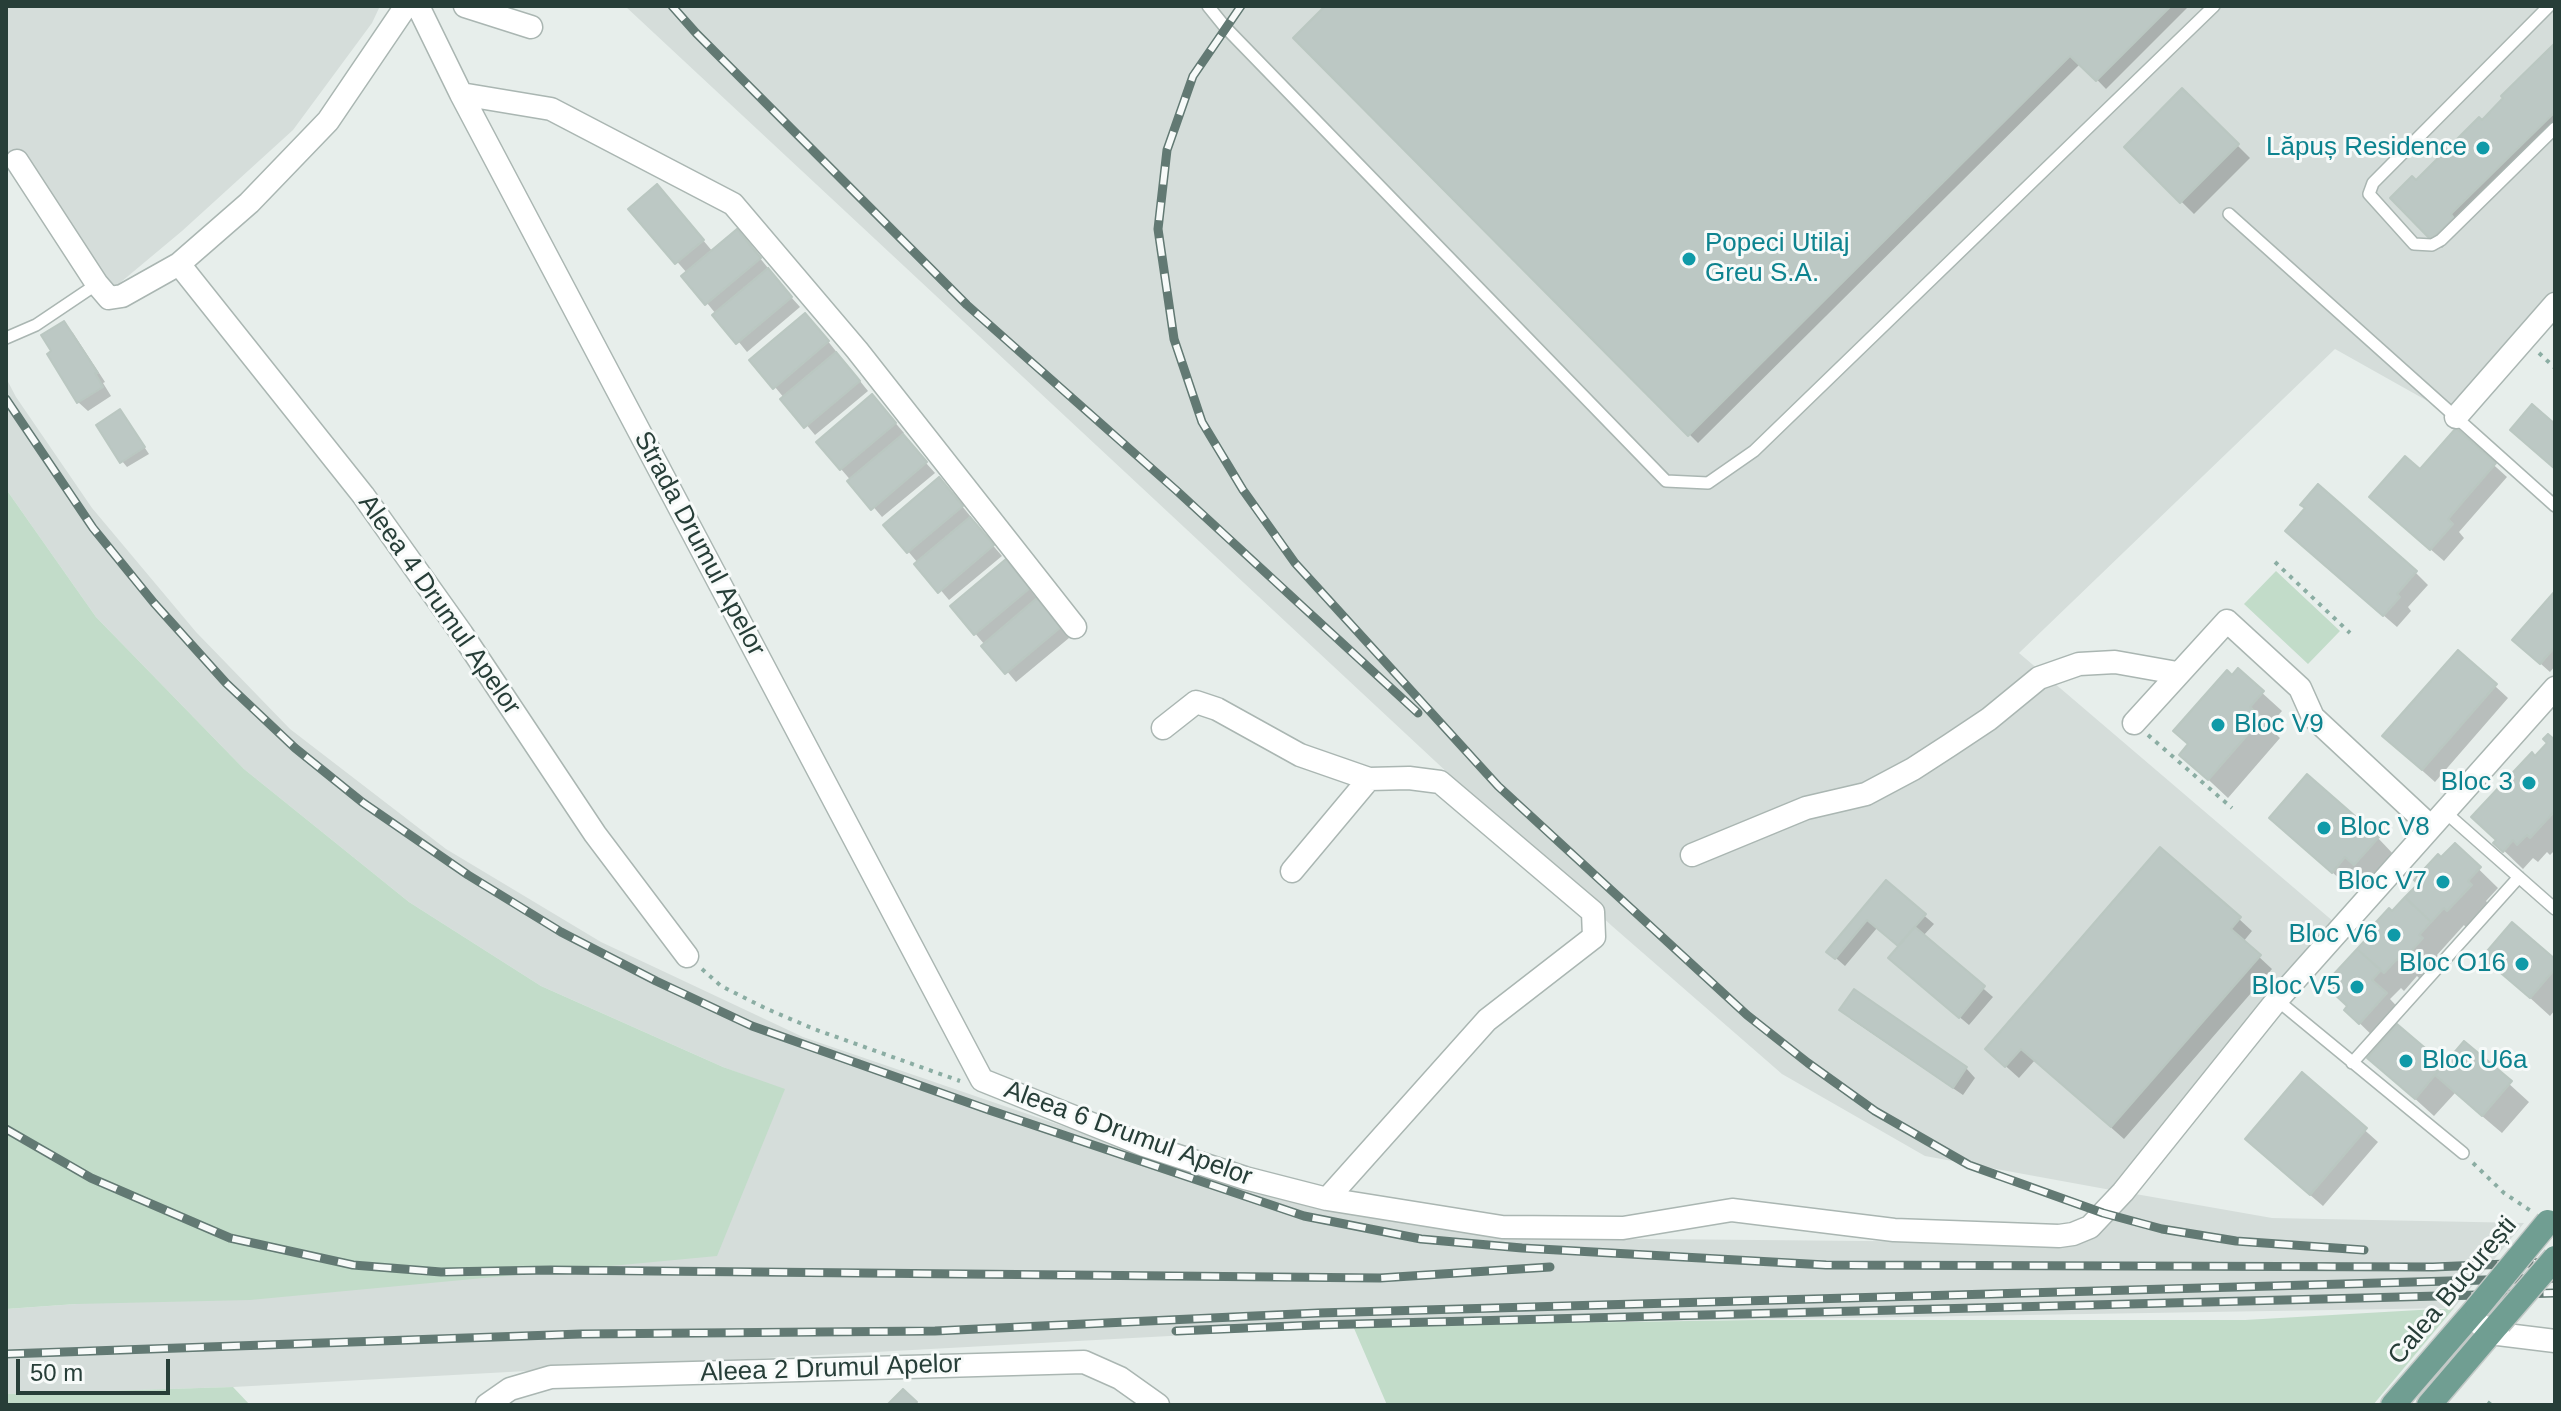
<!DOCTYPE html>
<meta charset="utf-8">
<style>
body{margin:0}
#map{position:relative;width:2561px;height:1411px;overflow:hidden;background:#e7eeeb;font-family:Arial,sans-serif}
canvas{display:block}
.frame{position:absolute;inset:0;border:8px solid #273e38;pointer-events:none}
.scale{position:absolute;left:16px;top:1359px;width:154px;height:36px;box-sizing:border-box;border:4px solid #273e38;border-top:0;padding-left:10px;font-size:24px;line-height:28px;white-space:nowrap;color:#273e38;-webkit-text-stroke:6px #f7faf9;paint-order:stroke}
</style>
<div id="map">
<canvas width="2561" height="1411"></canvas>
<div class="frame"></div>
<div class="scale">50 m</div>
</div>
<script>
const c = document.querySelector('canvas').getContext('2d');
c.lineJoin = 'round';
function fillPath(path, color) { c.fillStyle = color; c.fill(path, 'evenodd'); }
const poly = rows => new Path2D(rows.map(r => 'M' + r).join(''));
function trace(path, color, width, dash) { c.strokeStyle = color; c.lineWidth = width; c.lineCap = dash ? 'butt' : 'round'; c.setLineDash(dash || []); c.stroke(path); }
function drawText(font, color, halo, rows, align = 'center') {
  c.font = font + ' Arial,sans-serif'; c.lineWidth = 6; c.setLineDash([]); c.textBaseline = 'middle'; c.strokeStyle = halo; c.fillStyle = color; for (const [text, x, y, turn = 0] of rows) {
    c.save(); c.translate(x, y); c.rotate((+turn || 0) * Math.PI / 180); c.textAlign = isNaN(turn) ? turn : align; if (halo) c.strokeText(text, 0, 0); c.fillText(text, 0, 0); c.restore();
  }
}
fillPath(poly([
 [6,6,380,6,372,23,293,130,182,231,109,292,22,159,6,169],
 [625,6,2555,6,2555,304,2456,417,2335,349,2019,653,2341,928,2124,1192,2272,1218,2524,1223,2454,1308,1353,1326,233,1387,6,1394,6,1309,76,1304,784,1090,723,1067,541,986,409,902,244,769,96,617,6,489,6,378,16,397,92,508,196,632,290,729,446,849,601,942,803,1037,1258,1193,1543,1238,2080,1243,2122,1192,1925,1156,1782,1074,1612,926]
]), '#d5ddda');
fillPath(poly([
 [6,489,96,617,244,769,409,902,541,986,723,1067,785,1089,717,1256,250,1300,76,1304,6,1309],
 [2276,571,2340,631,2308,664,2244,604],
 [2454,1308,2373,1405,1387,1405,1353,1326,1756,1320,2245,1320],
 [233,1387,250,1405,6,1405,6,1394]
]), '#c2dcc9');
fillPath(poly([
 [1328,6,2189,6,2106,89,2081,63,1698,443,1296,38],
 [2555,46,2555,130,2458,225,2462,228,2442,248,2393,198,2416,182,2482,122],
 [2182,90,2250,158,2194,214,2126,147],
 [666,196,713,252,746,241,768,268,766,269,800,307,747,352,707,303,687,273,631,209],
 [63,324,73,333,105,382,103,383,111,396,88,411,78,402],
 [814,324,868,391,815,435,775,387],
 [881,406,904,433,901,435,935,473,882,517,818,442],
 [120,411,149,454,127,467,122,461],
 [2456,431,2507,477,2459,532,2464,538,2444,561,2384,509],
 [948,489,971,517,969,518,1002,556,949,600,886,525],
 [2300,543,2415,572,2428,585,2408,607,2411,611,2397,627],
 [1015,571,1069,638,1016,682,953,607],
 [2555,594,2555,666,2550,672,2524,649],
 [2458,652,2508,698,2435,782,2397,748],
 [2238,671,2282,711,2268,727,2280,738,2228,798,2182,755],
 [2555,743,2555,850,2550,855,2547,852,2538,862,2533,858,2523,869,2496,843,2535,759],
 [2272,818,2378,838,2396,857,2374,883,2365,875,2352,890],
 [2455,846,2498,888,2486,901,2489,905,2467,929,2464,925,2437,955,2440,959,2421,980,2417,976,2404,991,2401,988,2390,999,2404,1014,2395,1024,2445,1067,2465,1044,2529,1102,2502,1133,2455,1093,2434,1116,2370,1058,2394,1030,2392,1027,2379,1042,2346,1010,2392,914],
 [1886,883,1934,924,1923,936,1993,997,1969,1025,1900,967,1900,947,1877,928,1845,966,1829,952],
 [2239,919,2252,931,2243,942,2272,969,2124,1139,2035,1060,2019,1078,2000,1061],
 [2485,957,2555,962,2555,1010,2550,1016],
 [1854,992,1966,1068,1975,1078,1963,1095,1851,1019,1842,1010],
 [2303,1075,2378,1142,2323,1206,2260,1152]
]), '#0003');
const building = poly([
 [1325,6,2171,6,2096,81,2070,56,1688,436,1293,38,1325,6],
 [2555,43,2555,112,2451,214,2454,218,2431,240,2390,198,2412,176,2416,180,2479,117,2482,120,2503,98,2501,96,2555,43],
 [2182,88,2239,144,2180,203,2124,147,2182,88],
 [657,184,704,240,675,264,628,209,657,184],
 [737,229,761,258,705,305,681,276,737,229],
 [768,268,792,297,736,344,712,315,768,268],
 [805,313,829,341,773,389,749,360,805,313],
 [64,321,98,373,95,373,103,387,77,403,47,354,51,351,41,335,64,321],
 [836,352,860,381,804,428,780,399,836,352],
 [872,394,896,423,840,470,816,442,872,394],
 [2532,404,2555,424,2555,469,2510,430,2532,404],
 [120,409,145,447,120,463,96,425,120,409],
 [2456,428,2496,463,2448,519,2453,524,2430,550,2369,497,2405,456,2420,469,2456,428],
 [903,434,927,462,871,510,847,481,903,434],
 [939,477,963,506,907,553,883,525,939,477],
 [2318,484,2417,571,2397,594,2400,597,2383,616,2285,531,2305,508,2300,505,2318,484],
 [970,517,994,545,938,593,914,564,970,517],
 [1006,559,1030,588,974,635,950,606,1006,559],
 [2555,591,2555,647,2540,664,2512,640,2555,591],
 [1037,598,1061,627,1005,674,981,646,1037,598],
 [2458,650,2497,684,2422,770,2382,736,2458,650],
 [2238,668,2264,691,2250,707,2262,718,2208,780,2179,755,2188,744,2173,731,2227,670,2232,675,2238,668],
 [2548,734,2555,740,2555,811,2530,838,2527,835,2517,845,2513,840,2503,852,2493,843,2496,840,2471,817,2532,752,2535,756,2547,743,2543,739,2548,734],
 [2307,774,2379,837,2354,865,2345,857,2332,873,2269,818,2307,774],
 [2455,843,2481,867,2468,881,2472,885,2447,911,2444,908,2431,922,2405,897,2418,884,2414,880,2438,854,2441,857,2455,843],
 [2160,847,2241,917,2231,929,2261,955,2111,1127,2021,1049,2005,1067,1985,1049,2160,847],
 [1886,880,1926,914,1898,946,1867,920,1835,959,1826,952,1886,880],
 [2405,897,2431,922,2419,935,2423,938,2401,962,2397,959,2384,973,2357,949,2369,936,2366,933,2389,908,2392,911,2405,897],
 [2512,922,2555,959,2555,969,2530,998,2482,957,2512,922],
 [1915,927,1985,986,1959,1018,1888,958,1915,927],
 [2357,949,2381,970,2372,980,2387,993,2359,1024,2344,1010,2347,1006,2331,991,2339,982,2332,976,2357,949],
 [1854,989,1967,1067,1953,1088,1839,1010,1854,989],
 [2397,1024,2444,1064,2415,1099,2367,1058,2397,1024],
 [2464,1041,2512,1081,2482,1116,2435,1075,2464,1041],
 [2302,1072,2367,1128,2310,1195,2245,1139,2302,1072],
 [903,1389,917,1402,914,1405,887,1405,903,1389]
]);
fillPath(building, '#bcc8c4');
trace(building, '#bac7c1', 2);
const lane = poly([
 [1208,6,1225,27,1666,481,1708,483,1754,451,2214,6],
 [2549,6,2373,183,2369,194,2414,244,2432,245,2441,240,2555,128],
 [2229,214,2555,506],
 [6,338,36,325,97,284],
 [2445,812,2555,909],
 [2277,1000,2463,1153],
 [2352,1063,2519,877]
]);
const street = poly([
 [418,6,461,94,982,1080,1144,1145,1245,1178,1327,1199,1502,1227,1623,1228,1732,1210,1894,1230,2059,1236,2073,1234,2090,1227,2123,1192,2277,1000,2555,688],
 [465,6,531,27],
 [461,94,551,109,733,204,857,350,1075,627],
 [17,161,97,284,109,298,122,296,179,264,249,203,328,121,406,6],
 [179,264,363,495,462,634,595,834,687,956],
 [2456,417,2555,304],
 [2134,723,2227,621,2300,688,2313,717,2430,826],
 [1163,728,1196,702,1217,709,1300,755,1369,779,1409,778,1440,782,1593,912,1594,937,1487,1020,1327,1199],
 [1692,855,1806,808,1866,794,1913,769,1950,745,1989,719,2039,678,2079,664,2115,662,2177,673],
 [1292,871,1369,779],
 [2480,1324,2490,1333,2555,1341],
 [487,1405,510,1389,551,1377,1084,1362,1120,1378,1158,1405]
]);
const primary = poly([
 [2393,1405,2477,1308],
 [2429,1405,2499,1323]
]);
trace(lane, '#aab6b2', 14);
trace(street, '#aab6b2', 25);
trace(primary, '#c3c9c7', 27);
trace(poly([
 [2539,353,2555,368],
 [2275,562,2350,633],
 [2148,735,2232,808],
 [702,969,721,986,767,1009,814,1029,960,1081],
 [2473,1163,2504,1193,2531,1211],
 [2488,1405,2493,1398]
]), '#8bada3', 4, [4, 6]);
trace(lane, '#fff', 11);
trace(street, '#fff', 22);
trace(primary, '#709e92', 24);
const rail = poly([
 [672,6,696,33,967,305,1177,491,1418,713],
 [1241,6,1193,76,1167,150,1158,229,1174,339,1202,422,1243,490,1295,563,1498,786,1747,1015,1808,1063,1875,1111,1969,1165,2103,1213,2162,1229,2236,1241,2364,1250],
 [6,399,93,528,154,603,226,683,295,748,362,802,468,875,561,932,656,981,752,1026,989,1110,1304,1216,1421,1239,1522,1248,1826,1265,2433,1267,2555,1262],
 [6,1129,91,1178,230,1238,353,1265,441,1272,550,1270,1380,1278,1550,1267],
 [1176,1331,1316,1325,2555,1293],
 [6,1354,581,1334,935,1331,1318,1313,2555,1278]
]);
trace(rail, '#627973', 9);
trace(rail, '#f7faf9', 6, [18]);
const primaryBridge = poly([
 [2477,1308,2548,1222],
 [2499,1323,2555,1258]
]);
trace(primaryBridge, '#c3c9c7', 27, []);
trace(primaryBridge, '#709e92', 24);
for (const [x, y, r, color] of [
 [2483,148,8,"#0f9aa8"],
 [1689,259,8,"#0f9aa8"],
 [2218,725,8,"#0f9aa8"],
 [2529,783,8,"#0f9aa8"],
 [2324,828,8,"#0f9aa8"],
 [2443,882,8,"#0f9aa8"],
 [2394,935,8,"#0f9aa8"],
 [2522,964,8,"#0f9aa8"],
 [2357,987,8,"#0f9aa8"],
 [2406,1061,8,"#0f9aa8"]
]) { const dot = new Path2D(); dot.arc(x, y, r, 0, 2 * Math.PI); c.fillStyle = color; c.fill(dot); trace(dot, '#f7faf9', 3); }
drawText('26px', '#0d838f', '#f7faf9', [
 ["Lăpuș Residence",2467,148],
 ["Popeci Utilaj",1705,244,"left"],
 ["Greu S.A.",1705,274,"left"],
 ["Bloc V9",2234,725,"left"],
 ["Bloc 3",2513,783],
 ["Bloc V8",2340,828,"left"],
 ["Bloc V7",2427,882],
 ["Bloc V6",2378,935],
 ["Bloc O16",2506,964],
 ["Bloc V5",2341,987],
 ["Bloc U6a",2422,1061,"left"]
], 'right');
drawText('26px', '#273e38', '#f7faf9', [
 ["Strada Drumul Apelor",699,544,62],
 ["Aleea 4 Drumul Apelor",439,605,55],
 ["Aleea 6 Drumul Apelor",1128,1134,20],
 ["Calea București",2453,1291,-50],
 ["Aleea 2 Drumul Apelor",831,1369,-2]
]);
</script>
